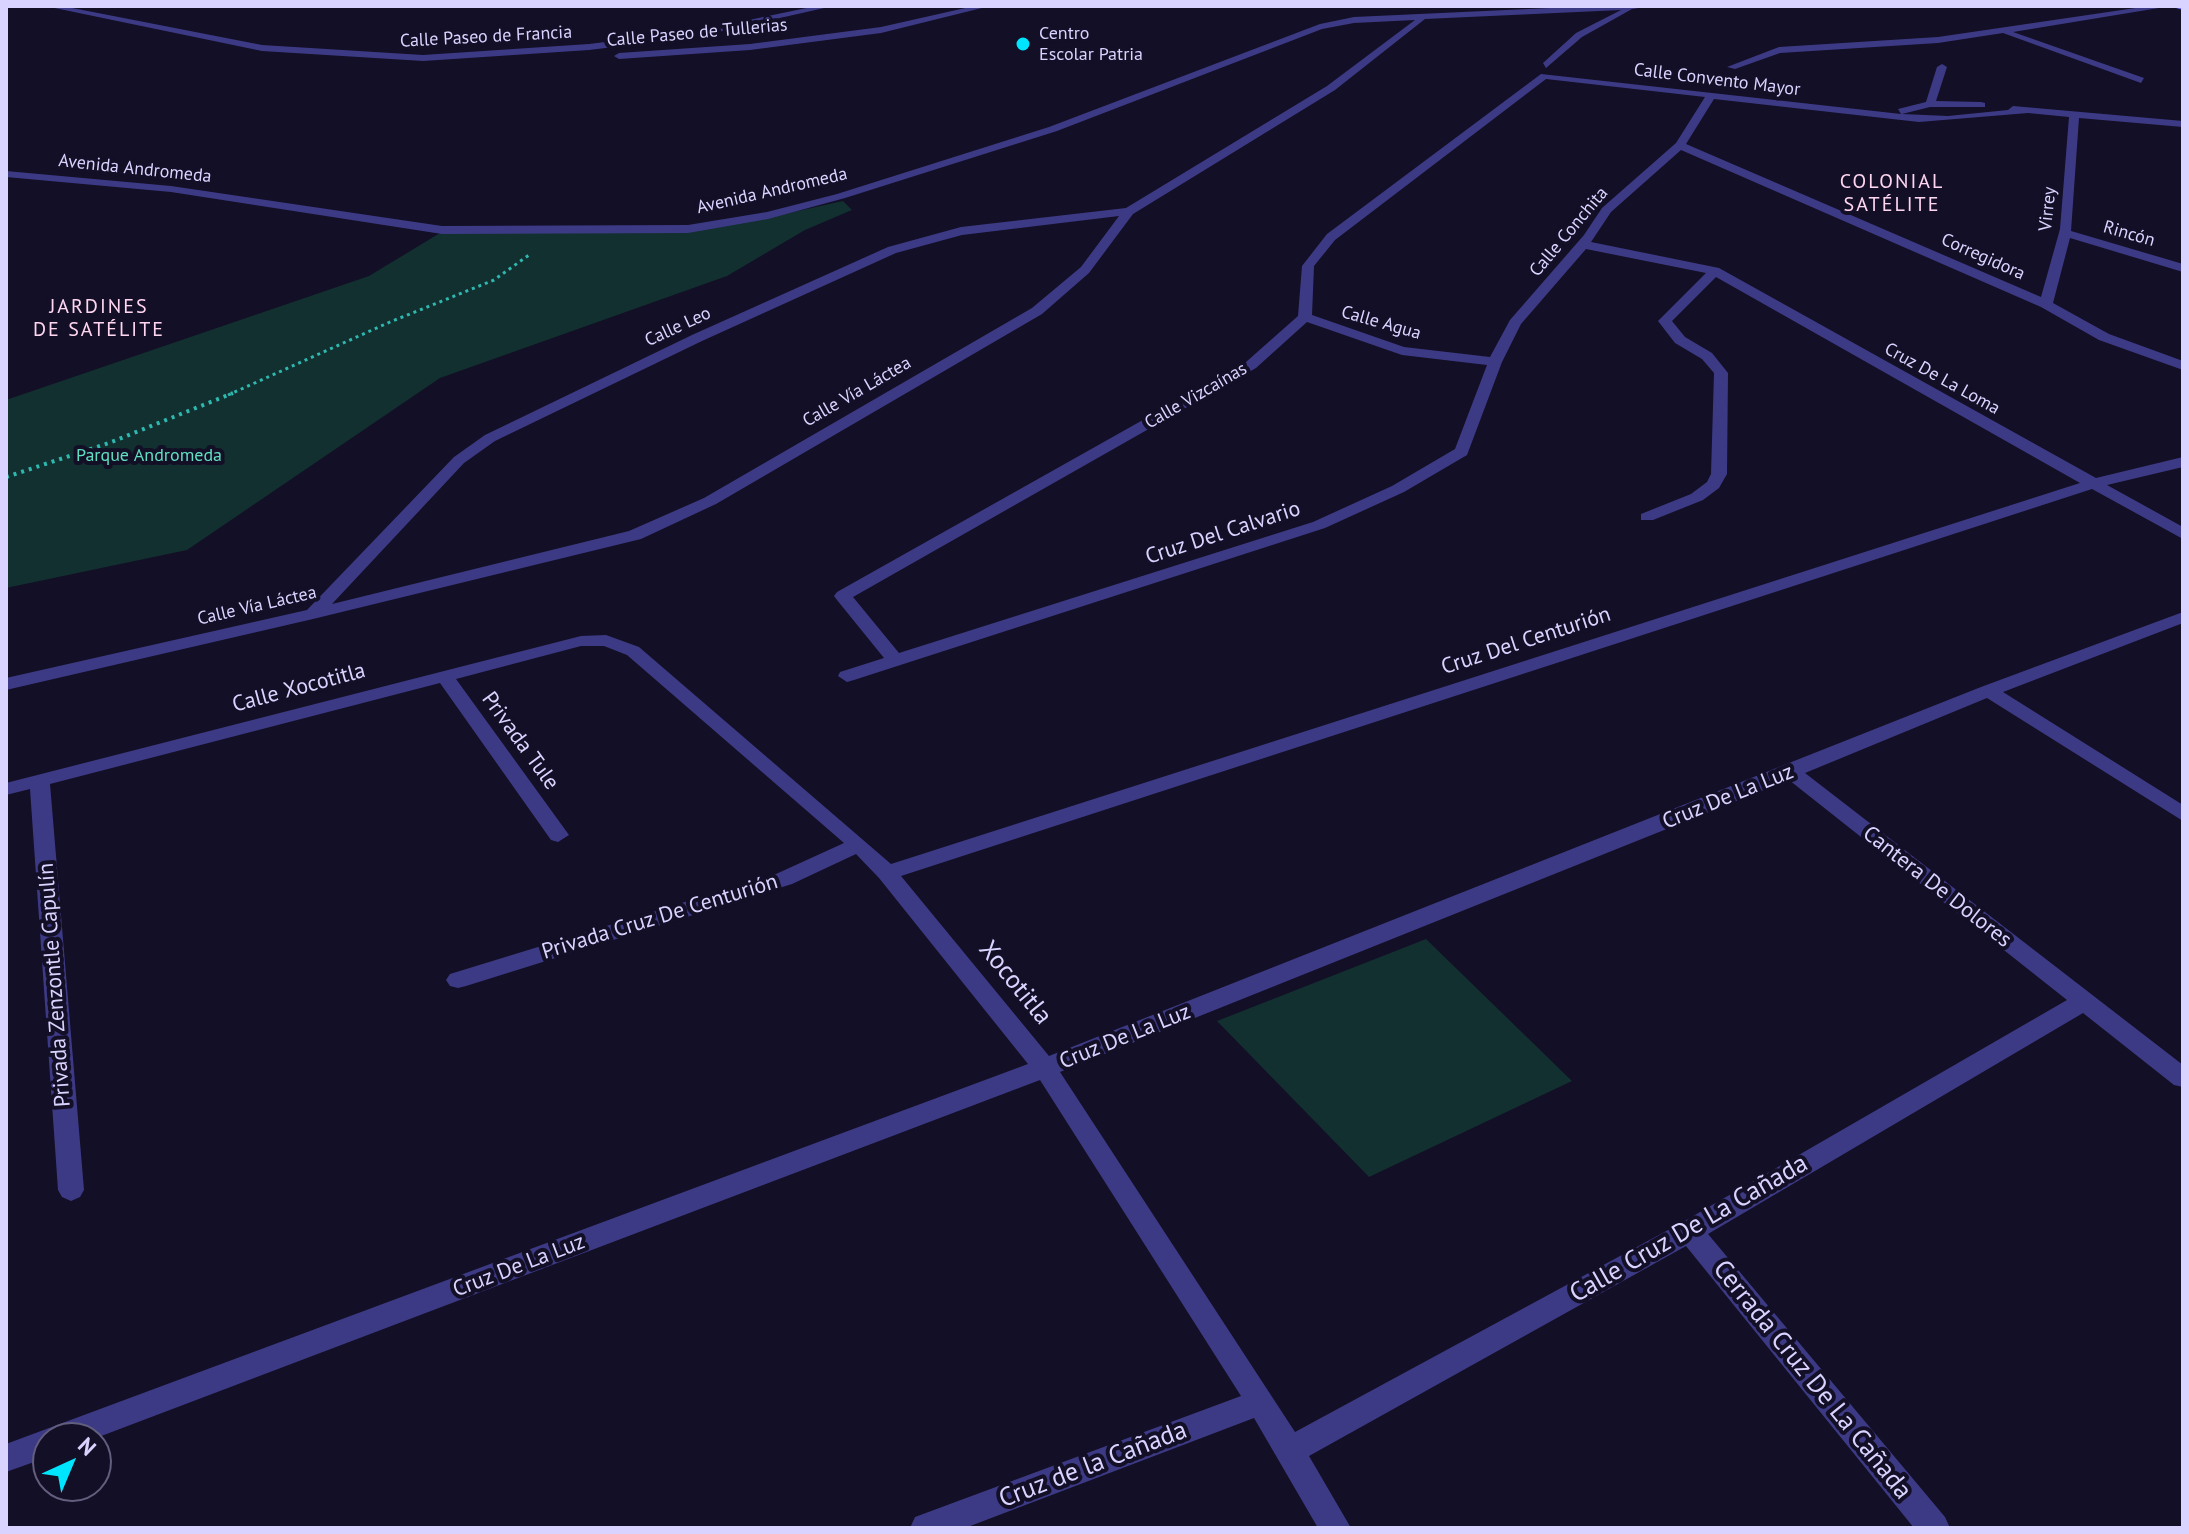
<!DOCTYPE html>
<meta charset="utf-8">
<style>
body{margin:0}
#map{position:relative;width:2189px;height:1534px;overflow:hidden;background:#130f26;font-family:"PT Sans",sans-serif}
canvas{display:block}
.frame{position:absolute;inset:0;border:8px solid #d9d4ff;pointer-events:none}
.north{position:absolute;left:32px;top:1422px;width:80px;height:80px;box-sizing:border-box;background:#130f26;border:2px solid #625e7d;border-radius:50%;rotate:44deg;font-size:22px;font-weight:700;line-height:32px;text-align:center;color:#d9d4ff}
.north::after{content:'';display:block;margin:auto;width:28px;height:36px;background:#00e5ff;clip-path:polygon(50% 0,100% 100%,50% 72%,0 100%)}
</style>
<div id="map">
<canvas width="2189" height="1534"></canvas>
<div class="frame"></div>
<div class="north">N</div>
</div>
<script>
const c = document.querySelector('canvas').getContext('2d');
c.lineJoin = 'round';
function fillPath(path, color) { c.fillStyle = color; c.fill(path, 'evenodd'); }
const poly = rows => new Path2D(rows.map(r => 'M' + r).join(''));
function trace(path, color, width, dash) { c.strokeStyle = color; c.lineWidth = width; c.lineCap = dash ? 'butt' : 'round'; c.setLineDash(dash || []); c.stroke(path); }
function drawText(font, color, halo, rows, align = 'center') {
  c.font = font + ' "PT Sans",sans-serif'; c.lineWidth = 8; c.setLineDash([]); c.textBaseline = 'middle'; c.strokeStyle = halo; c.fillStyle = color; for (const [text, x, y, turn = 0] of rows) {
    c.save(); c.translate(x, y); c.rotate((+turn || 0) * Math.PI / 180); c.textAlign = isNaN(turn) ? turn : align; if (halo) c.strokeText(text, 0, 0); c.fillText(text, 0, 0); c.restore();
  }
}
fillPath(poly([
 [843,201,852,210,805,230,727,276,440,378,187,550,6,588,6,400,369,276,440,233,684,232,757,220],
 [1426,939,1572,1081,1369,1177,1217,1021]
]), '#12302f');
trace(poly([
 [228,395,390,322,494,280,529,255]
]), '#2fb8b0', 3, [3, 4]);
trace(poly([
 [6,477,109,443,233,393]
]), '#2fb8b0', 4, [3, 5]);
fillPath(poly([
 [45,6,62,6,262,45,423,55,589,44,696,31,816,6,833,6,696,37,589,50,423,61,262,51,45,6],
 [974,6,990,6,881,33,750,50,619,59,614,56,619,53,750,44,881,27,974,6],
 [1593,6,1652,6,1632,9,1582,37,1546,68,1543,63,1576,33,1621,10,1425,19,1335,90,1133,214,1089,273,1042,314,716,504,641,539,313,619,6,690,6,678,307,610,454,457,485,435,692,335,888,247,961,227,1126,208,1327,86,1415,20,1354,23,1322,29,1057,131,845,198,768,219,688,233,442,234,171,192,6,177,6,171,171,186,442,226,688,225,767,212,837,194,1049,127,1320,24,1354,17,1593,6],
 [1119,216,1081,267,1032,308,704,498,629,531,332,604,464,463,495,441,702,341,896,253,962,235,1119,216],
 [2149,6,2171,6,2013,32,2144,78,2141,83,2003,33,1938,43,1780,53,1735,69,1727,67,1779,47,1938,37,2149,6],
 [1942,64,1947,67,1936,101,1981,102,1985,103,1985,107,1930,107,1902,114,1948,116,2008,110,2013,106,2183,121,2183,127,2079,118,2071,231,2183,264,2183,272,2070,238,2053,303,2109,334,2183,361,2183,370,2099,340,2041,307,1681,150,1611,212,1591,242,1719,268,2096,478,2183,457,2183,467,2107,485,2183,527,2183,539,2092,489,901,876,1049,1056,1981,687,2183,612,2183,623,2003,692,2183,805,2183,821,1987,698,1805,773,2183,1065,2183,1087,2174,1085,2083,1013,1708,1234,1945,1517,1950,1528,1914,1528,1686,1246,1309,1456,1351,1528,1318,1528,1254,1418,965,1528,910,1528,915,1517,1241,1396,1040,1080,96,1438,48,1438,48,1457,6,1472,6,1444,1028,1064,879,878,856,854,792,884,466,986,458,988,450,986,446,980,450,974,776,874,844,843,627,655,604,646,581,646,456,679,569,835,558,842,551,840,440,683,50,784,84,1190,80,1197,71,1201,62,1197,58,1190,30,789,6,795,6,783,581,636,606,635,639,647,891,864,2080,483,1716,277,1672,321,1685,337,1712,353,1728,373,1727,474,1719,488,1703,500,1653,520,1641,520,1641,514,1691,494,1707,482,1711,474,1714,373,1702,359,1675,343,1658,321,1706,273,1586,249,1521,324,1502,362,1467,455,1404,492,1325,528,854,680,847,682,838,676,840,672,884,658,837,600,834,596,837,592,1246,362,1298,316,1302,266,1327,234,1541,74,1901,114,1898,109,1926,102,1937,67,1942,64],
 [1546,79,1705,97,1676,143,1602,208,1584,235,1510,320,1490,357,1404,347,1312,315,1314,266,1335,240,1546,79],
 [1714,99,1919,122,2028,113,2069,117,2060,229,2041,297,1686,144,1714,99],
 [1307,322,1402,355,1487,365,1455,449,1392,486,1313,522,899,653,853,597,1256,368,1307,322],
 [1789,780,2067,1000,1681,1223,1295,1432,1060,1072,1789,780]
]), '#3d3a85');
fillPath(poly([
 [2175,6,2183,6,2183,10,2176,8,2175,6]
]), '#6f6bff');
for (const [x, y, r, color] of [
 [1023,44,8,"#00e5ff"]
]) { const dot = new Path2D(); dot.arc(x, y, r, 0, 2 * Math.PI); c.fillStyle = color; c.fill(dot); trace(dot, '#130f26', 3); }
drawText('18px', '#d9d4ff', '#130f26', [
 ["Calle Paseo de Tullerias",697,33,-5],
 ["Calle Paseo de Francia",486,37,-3],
 ["Calle Convento Mayor",1717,80,7],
 ["Avenida Andromeda",135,169,6],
 ["Avenida Andromeda",772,191,-13],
 ["Virrey",2048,209,-84],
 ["Calle Conchita",1569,232,-50],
 ["Rincón",2129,234,16],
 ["Corregidora",1983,257,24],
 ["Calle Agua",1381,323,16],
 ["Calle Leo",678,327,-25],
 ["Cruz De La Loma",1942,379,29],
 ["Calle Vía Láctea",857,392,-30],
 ["Calle Vizcaínas",1196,396,-30],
 ["Calle Vía Láctea",257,606,-13]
]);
drawText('18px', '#d9d4ff', '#130f26', [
 ["Centro",1039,34],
 ["Escolar Patria",1039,55]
], 'left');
drawText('18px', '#5fe0c0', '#130f26', [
 ["Parque Andromeda",149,456]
]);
c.letterSpacing = '2px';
drawText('20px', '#ffd6f0', '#130f26', [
 ["COLONIAL",1892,182],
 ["SATÉLITE",1892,205],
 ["JARDINES",99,307],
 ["DE SATÉLITE",99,330]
]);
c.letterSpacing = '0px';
drawText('22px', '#d9d4ff', '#130f26', [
 ["Cruz Del Calvario",1223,533,-18],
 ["Cruz Del Centurión",1526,641,-18],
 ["Calle Xocotitla",299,688,-15],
 ["Privada Tule",520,741,54],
 ["Cruz De La Luz",1728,797,-22],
 ["Cantera De Dolores",1937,887,38],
 ["Privada Cruz De Centurión",660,917,-17],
 ["Privada Zenzontle Capulín",55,985,-94],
 ["Cruz De La Luz",1125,1037,-22],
 ["Cruz De La Luz",519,1266,-21]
]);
drawText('26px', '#d9d4ff', '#130f26', [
 ["Xocotitla",1015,983,51],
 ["Calle Cruz De La Cañada",1689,1229,-30],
 ["Cerrada Cruz De La Cañada",1812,1380,51],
 ["Cruz de la Cañada",1093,1465,-21]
]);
</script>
